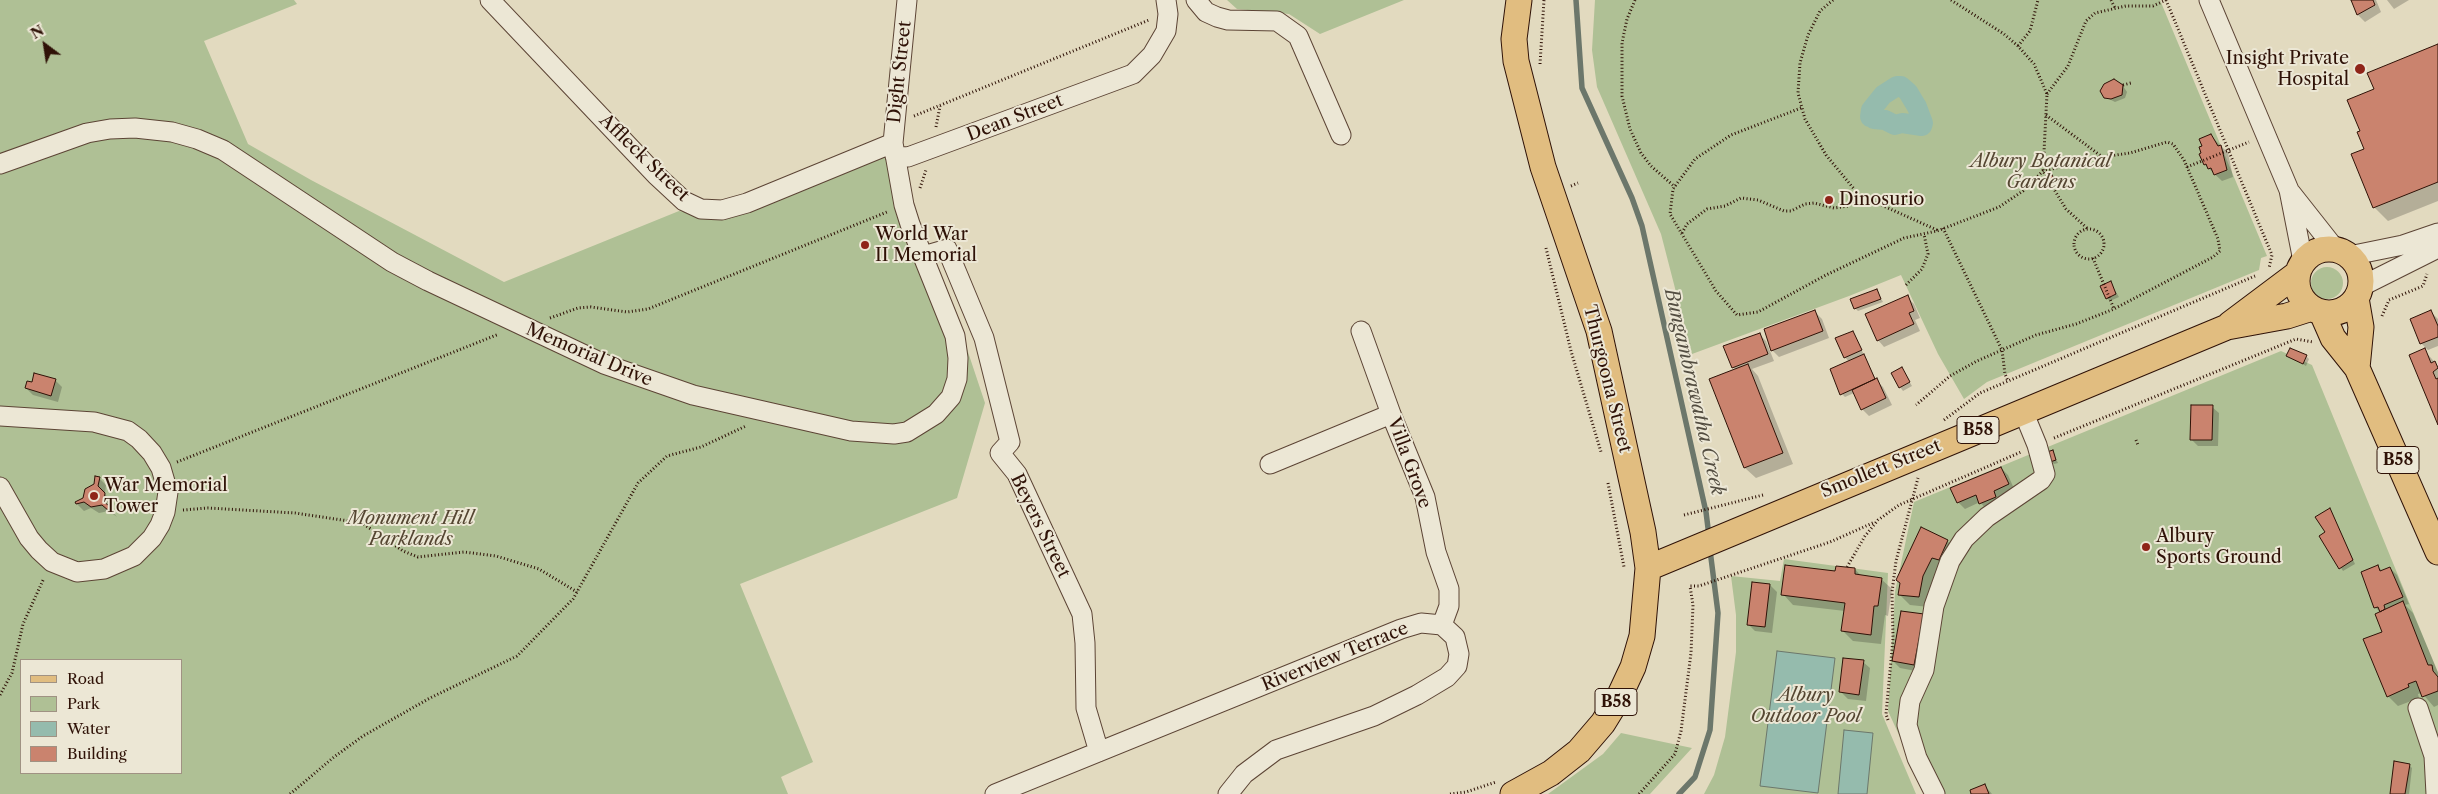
<!DOCTYPE html>
<style>
body{margin:0}
#map{position:relative;width:2438px;height:794px;overflow:hidden;background:#e2dabf;font-family:"Libre Caslon Text",serif}
canvas{display:block}
.legend{position:absolute;left:20px;top:659px;width:162px;height:115px;box-sizing:border-box;background:#ece7d5;border:1px solid #a09283;margin:0;padding:6px 9px;list-style:none;font-size:15px;color:#2f1207}
.legend li{display:flex;align-items:center;gap:10px;height:25px}
.legend b{width:25px;border:1px solid #a09283}
.north{position:absolute;left:20px;top:20px;width:50px;height:50px;-webkit-text-stroke:4px #ece7d5;paint-order:stroke;rotate:329deg;font-size:14px;font-weight:700;line-height:20px;text-align:center;color:#2f1207}
.north::after{content:'';display:block;margin:auto;width:18px;height:22px;background:#2f1207;clip-path:polygon(50% 0,100% 100%,50% 72%,0 100%)}
</style>
<div id="map">
<canvas width="2438" height="794"></canvas>
<ul class="legend">
<li><b style="height:6px;background:#e1bd80"></b>Road</li>
<li><b style="height:14px;background:#afc095"></b>Park</li>
<li><b style="height:14px;background:#95bbad"></b>Water</li>
<li><b style="height:14px;background:#ca836e"></b>Building</li>
</ul>
<div class="north">N</div>
</div>
<script>
const c = document.querySelector('canvas').getContext('2d');
c.lineJoin = 'round';
function fillPath(path, color) { c.fillStyle = color; c.fill(path, 'evenodd'); }
const poly = rows => new Path2D(rows.map(r => 'M' + r).join(''));
function trace(path, color, width, dash) { c.strokeStyle = color; c.lineWidth = width; c.lineCap = dash ? 'butt' : 'round'; c.setLineDash(dash || []); c.stroke(path); }
function drawText(font, color, halo, rows, align = 'center') {
  c.font = font + ' "Libre Caslon Text",serif'; c.lineWidth = 4; c.setLineDash([]); c.textBaseline = 'middle'; c.strokeStyle = halo; c.fillStyle = color; for (const [text, x, y, turn = 0] of rows) {
    c.save(); c.translate(x, y); c.rotate((+turn || 0) * Math.PI / 180); c.textAlign = isNaN(turn) ? turn : align; if (halo) c.strokeText(text, 0, 0); c.fillText(text, 0, 0); c.restore();
  }
}
fillPath(poly([
 [0,0,294,0,297,4,204,41,248,144,311,180,504,282,679,211,702,215,893,147,902,220,964,340,985,403,957,498,740,584,813,762,781,777,788,794,0,794],
 [21,660,181,660,181,773,21,773],
 [1227,0,1404,0,1320,34,1289,14,1237,9],
 [1595,0,2160,0,2267,256,2261,258,2259,270,1987,382,1964,399,1938,354,1901,275,1849,296,1692,354,1661,234,1597,87,1592,50],
 '2311 283a16 16 0 1 1 32 0a16 16 0 1 1-32 0Z',
 [2281,351,2312,365,2438,673,2438,794,1926,794,1888,711,1895,592,1914,502],
 [1784,559,1888,573,1882,714,1916,794,1704,794,1714,775,1725,737,1736,652,1736,615,1731,576,1780,581],
 [1621,733,1692,748,1650,794,1548,794,1603,754]
]), '#afc095');
const water = poly([
 [1777,651,1835,658,1818,793,1760,786,1777,651],
 [1844,730,1873,733,1867,794,1838,794,1844,730]
]);
fillPath(water, '#95bbad');
trace(water, '#6c776b', 1);
fillPath(poly([
 [2352,0,2376,0,2381,12,2365,22,2358,15],
 [2387,0,2409,0,2394,9],
 [2438,45,2438,201,2388,221,2374,207,2361,131,2375,89],
 [2114,80,2121,83,2127,92,2125,98,2115,102,2105,97],
 [2210,135,2228,153,2233,177,2222,181,2205,165,2201,154],
 [2052,177,2059,185,2052,189,2049,186],
 [2110,282,2119,297,2110,301,2107,298],
 [1876,290,1883,302,1858,311,1855,308],
 [1907,297,1914,304,1920,318,1915,320,1920,331,1884,347,1878,340],
 [1815,312,1822,319,1829,338,1779,357,1772,350],
 [2431,312,2438,319,2438,346,2428,350,2421,343],
 [1853,332,1876,380,1883,387,1892,405,1869,416,1862,409,1854,393,1845,397,1842,394,1849,362,1845,357],
 [1759,334,1766,341,1774,361,1752,369,1758,376,1793,464,1756,478,1745,468,1711,380,1736,370,1733,367],
 [2424,350,2438,366,2438,421],
 [2288,356,2306,356,2309,359,2306,366],
 [1902,369,1912,386,1903,391,1900,387],
 [55,380,62,387,58,402,33,395,26,388,32,384],
 [2212,407,2219,413,2218,446,2198,446,2191,439],
 [2052,451,2058,463,2054,464,2051,461],
 [2001,468,2008,475,2015,491,1987,510,1980,502,1965,509,1958,502],
 [99,478,106,485,105,494,111,501,110,509,117,517,109,511,99,513,91,508,84,511,77,504,84,499],
 [2330,510,2355,564,2343,571,2320,536,2327,532],
 [1947,541,1958,551,1929,607,1910,605,1899,594,1901,583],
 [2378,567,2383,571,2390,568,2397,575,2409,604,2405,605,2413,613,2438,672,2438,705,2434,707,2422,693,2418,694,2419,698,2398,706,2388,696,2384,633,2381,613,2375,607],
 [1855,569,1861,576,1881,579,1892,589,1888,616,1885,615,1881,644,1853,641,1842,630,1845,611,1793,605,1783,594,1836,573],
 [1770,585,1777,592,1772,633,1755,631,1748,624],
 [1923,615,1921,672,1900,668,1893,661],
 [1863,662,1870,668,1866,701,1848,699,1841,692],
 [2409,765,2412,768,2409,794,2391,794],
 [1985,786,1992,794,1973,794]
]), '#0003');
trace(poly([
 [1576,0,1582,88,1632,198,1642,226,1706,512,1709,536],
 [1679,794,1695,777,1710,730,1718,613,1710,550]
]), '#6c776b', 5.5);
trace(poly([
 [1870,117,1871,110,1883,95,1897,86,1901,86,1908,92,1917,107,1923,123,1922,126,1902,123,1895,125,1885,120,1874,119]
]), '#95bbad', 20);
const building = poly([
 [2351,0,2373,0,2375,5,2357,15,2351,0],
 [2438,44,2438,182,2373,208,2351,154,2364,149,2357,132,2360,131,2347,100,2374,89,2367,73,2438,44],
 [2114,79,2123,85,2122,95,2111,99,2104,98,2100,91,2104,84,2114,79],
 [2211,134,2218,146,2221,145,2227,170,2214,175,2211,168,2208,169,2206,164,2204,165,2199,154,2201,153,2199,147,2202,146,2199,139,2211,134],
 [2052,175,2056,182,2048,187,2044,180,2052,175],
 [2111,281,2116,294,2106,299,2100,286,2111,281],
 [1877,289,1881,299,1854,309,1850,299,1877,289],
 [1908,295,1914,311,1909,313,1914,324,1877,341,1865,314,1908,295],
 [1815,310,1823,331,1771,351,1764,329,1815,310],
 [2431,310,2438,326,2438,337,2420,344,2410,319,2431,310],
 [1853,331,1862,350,1844,358,1835,338,1853,331],
 [1760,333,1768,354,1732,368,1723,346,1760,333],
 [2290,348,2307,355,2303,364,2286,356,2290,348],
 [2425,348,2431,363,2435,361,2438,368,2433,372,2436,379,2438,378,2438,425,2409,355,2425,348],
 [1864,354,1875,379,1840,395,1830,369,1864,354],
 [1748,364,1783,453,1744,468,1709,379,1748,364],
 [1902,367,1910,382,1899,388,1891,373,1902,367],
 [34,373,56,379,51,396,25,388,27,381,32,382,34,373],
 [1877,378,1886,398,1861,410,1852,390,1877,378],
 [2191,405,2213,405,2212,440,2190,440,2191,405],
 [2053,450,2056,460,2050,462,2047,452,2053,450],
 [2001,467,2009,484,1994,491,1996,497,1979,504,1976,495,1957,503,1950,488,2001,467],
 [95,476,100,477,98,486,105,493,104,502,112,508,109,511,102,505,91,507,84,502,76,504,75,502,83,498,85,489,94,484,95,476],
 [2330,508,2353,560,2339,569,2319,536,2325,532,2315,517,2330,508],
 [1921,527,1948,540,1939,560,1932,558,1923,576,1919,597,1898,595,1900,583,1896,580,1921,527],
 [1785,565,1835,571,1836,566,1855,568,1855,574,1882,578,1878,606,1874,606,1871,635,1841,631,1845,603,1781,595,1785,565],
 [2378,565,2380,571,2390,567,2403,597,2384,605,2385,609,2380,612,2378,607,2374,608,2361,572,2378,565],
 [1752,582,1770,584,1765,627,1747,625,1752,582],
 [2403,601,2428,665,2432,665,2433,671,2438,677,2438,691,2422,697,2416,681,2408,684,2409,687,2387,697,2363,639,2382,632,2375,614,2403,601],
 [1901,611,1924,614,1914,665,1892,661,1901,611],
 [1843,658,1864,660,1859,695,1839,692,1843,658],
 [2394,761,2410,764,2405,794,2390,794,2394,761],
 [1985,784,1989,794,1971,794,1970,790,1985,784]
]);
fillPath(building, '#ca836e');
trace(building, '#2f1207', 1);
const minor = poly([
 [490,0,656,175,684,201,701,209,722,210,747,203,893,143],
 [1196,0,1206,12,1217,17,1228,20,1277,21,1298,36,1341,135],
 [2209,0,2289,190,2303,261],
 [895,156,908,157,1133,74,1152,55,1166,31,1168,14,1166,0],
 [0,164,87,133,110,129,135,128,172,132,197,139,223,150,392,262,428,281,604,364,693,395,851,431,894,434,907,432,936,414,951,397,957,379,958,358,955,336,910,224,904,205,893,143,907,0],
 [2291,193,2336,250],
 [923,256,947,249,984,338,1010,442,1000,453,1017,474,1082,614,1085,643,1086,708,1099,752],
 [2349,256,2403,245,2438,233],
 [2360,287,2438,248],
 [1361,331,1391,414,1425,497,1436,552,1449,589,1449,606,1442,625],
 [0,416,94,422,128,431,139,439,152,453,161,468,168,492,165,512,160,525,152,538,134,556,104,569,77,572,52,562,39,550,29,538,0,487],
 [1270,464,1391,414],
 [2418,708,2434,756,2436,794],
 [995,794,1401,629,1421,623,1442,625,1455,637,1459,654,1457,666,1447,677,1417,695,1374,716,1276,750,1244,774,1228,794],
 [1935,794,1917,758,1907,725,1910,701,1924,670,1934,606,1950,561,1964,539,1987,517,2041,480,2045,474,2037,445,2023,411]
]);
const major = poly([
 '2297 281a32 32 0 1 1 64 0a32 32 0 1 1-64 0Z',
 [2356,298,2361,327,2357,368],
 [2322,313,2333,338,2357,368,2438,552],
 [2230,324,2298,273],
 [1648,568,2227,327,2287,316,2312,308],
 [1513,794,1551,773,1579,751,1603,723,1619,697,1633,667,1642,636,1648,568,1643,532,1599,331,1543,167,1516,61,1514,39,1519,0]
]);
trace(minor, '#5c4435', 21);
trace(major, '#2f1207', 27);
trace(poly([
 [1635,0,1627,19,1622,43,1622,96,1630,129,1641,153,1651,166,1675,187],
 [1833,0,1820,11,1808,35,1800,63,1798,93,1805,119,1826,155,1859,195,1937,230],
 [1951,0,2004,34,2018,46,2034,64,2047,94,2043,171,2066,209,2088,229],
 [2111,0,2115,8],
 [2166,0,2272,255,2269,268],
 [2018,46,2030,31,2038,0],
 [1540,64,1544,0],
 [2123,85,2131,83],
 [2047,94,2068,66,2086,21,2095,13,2126,6,2153,6,2166,0],
 [1801,108,1731,135,1695,159,1673,189,1670,214,1716,291,1737,315,1758,312,1826,275,1904,238,1937,231,1999,207,2023,191,2043,171,2102,157,2130,153,2167,142,2173,144,2184,160,2218,239,2220,251,2213,257,2114,309,2076,324,2036,335,1977,361,1950,376,1916,405],
 [2046,115,2101,156],
 [914,116,1149,20],
 [936,127,940,106],
 [2187,167,2249,142],
 [1571,186,1578,183],
 [920,188,926,170],
 [1943,228,2002,350,2005,374,2008,381],
 '2074 244a15 15 0 1 1 30 0a15 15 0 1 1-30 0Z',
 [1682,233,1687,224,1707,209,1725,206,1741,198,1758,200,1784,211,1791,211,1805,204,1814,203,1834,208,1848,206,1859,195],
 [1546,248,1571,351,1601,452],
 [2093,258,2114,309],
 [1906,285,1922,269,1928,254,1924,234],
 [2382,316,2389,300,2423,286,2427,274],
 [550,318,578,308,591,307,627,312,648,309,887,212],
 [1944,420,1980,393,2255,276],
 [2054,438,2296,339,2313,342],
 [2136,440,2138,445],
 [177,462,499,334],
 [1608,483,1624,567],
 [183,510,208,508,295,513,362,523,403,551,418,557,464,552,496,556,539,569,577,592],
 [1684,515,1763,495],
 [1847,567,1865,536,1878,520,1899,505,2021,452],
 [0,695,12,673,23,624,44,578],
 [1888,720,1886,714,1893,639,1892,592,1896,561,1918,478],
 [290,794,334,757,363,736,430,698,517,656,573,599,638,483,667,456,701,447,746,426],
 [1450,794,1466,792,1496,782],
 [1639,794,1675,754,1681,731,1691,653,1693,605,1690,586,1699,586,1830,542,1875,522]
]), '#2f1207', 3, [1, 2.5]);
trace(minor, '#ece7d5', 19);
trace(major, '#e1bd80', 25);
for (const [x, y, r, color] of [
 [2360,69,6,"#8f2418"],
 [1829,200,5,"#8f2418"],
 [865,245,5,"#8f2418"],
 [94,496,5,"#8f2418"],
 [2146,547,5,"#8f2418"]
]) { const dot = new Path2D(); dot.arc(x, y, r, 0, 2 * Math.PI); c.fillStyle = color; c.fill(dot); trace(dot, '#ece7d5', 2); }
for (const [x, y, w] of [
 [1978,430,42],
 [2398,460,42],
 [1616,702,42]
]) { const box = new Path2D(); box.roundRect(x - w / 2, y - 13.5, w, 27, 4); c.fillStyle = '#ece7d5'; c.fill(box); trace(box, '#2f1207', 1); }
drawText('bold 16px', '#2f1207', null, [
 ["B58",1978,430],
 ["B58",2398,460],
 ["B58",1616,702]
]);
drawText('18px', '#2f1207', '#ece7d5', [
 ["Insight Private",2349,59,"right"],
 ["Hospital",2349,80,"right"],
 ["Dinosurio",1839,200],
 ["World War",875,235],
 ["II Memorial",875,256],
 ["War Memorial",104,486],
 ["Tower",104,507],
 ["Albury",2156,537],
 ["Sports Ground",2156,558]
], 'left');
drawText('18px', '#2f1207', '#ece7d5', [
 ["Dight Street",900,72,-84],
 ["Dean Street",1015,118,-21],
 ["Affleck Street",644,158,44],
 ["Memorial Drive",589,355,23],
 ["Thurgoona Street",1607,379,76],
 ["Villa Grove",1409,463,70],
 ["Smollett Street",1881,469,-22],
 ["Beyers Street",1040,526,64],
 ["Riverview Terrace",1335,657,-22]
]);
drawText('italic 18px', '#554632', '#ece7d5', [
 ["Albury Botanical",2041,162],
 ["Gardens",2041,183],
 ["Monument Hill",411,519],
 ["Parklands",411,540],
 ["Albury",1806,696],
 ["Outdoor Pool",1806,717]
]);
drawText('italic 19px', '#534d41', '#ece7d5', [
 ["Bungambrawatha Creek",1694,392,77]
]);
</script>
